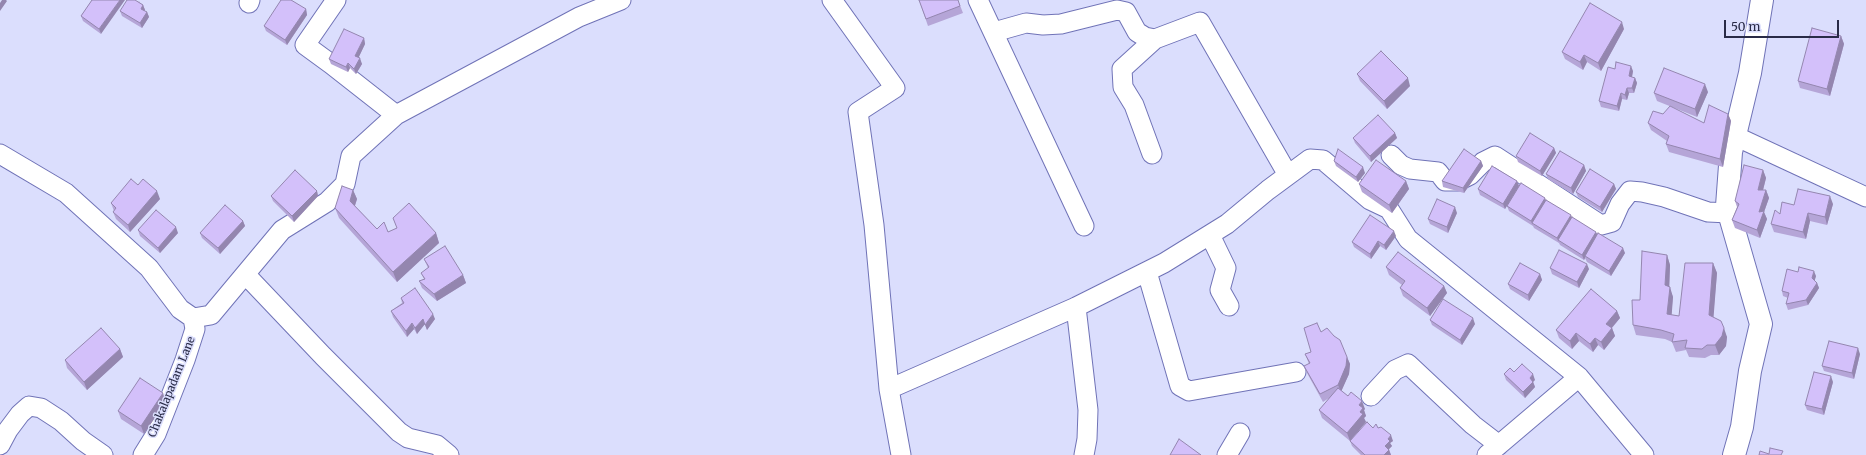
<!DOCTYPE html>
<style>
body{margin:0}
#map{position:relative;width:1866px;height:455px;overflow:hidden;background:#dbdefd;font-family:Merriweather,serif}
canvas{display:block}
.scale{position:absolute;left:1724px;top:20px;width:115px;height:18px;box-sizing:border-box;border:2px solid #292b47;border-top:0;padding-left:5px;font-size:12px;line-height:14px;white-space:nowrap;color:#292b47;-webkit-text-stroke:3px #dbdefd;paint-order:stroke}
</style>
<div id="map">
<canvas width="1866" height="455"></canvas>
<div class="scale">50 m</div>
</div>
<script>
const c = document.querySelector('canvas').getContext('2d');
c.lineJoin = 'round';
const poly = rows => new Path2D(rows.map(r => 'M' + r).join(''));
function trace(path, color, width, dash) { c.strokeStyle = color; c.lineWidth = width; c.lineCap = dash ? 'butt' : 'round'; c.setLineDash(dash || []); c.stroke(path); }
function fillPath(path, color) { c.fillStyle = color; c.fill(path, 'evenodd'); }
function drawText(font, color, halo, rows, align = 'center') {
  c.font = font + ' Merriweather,serif'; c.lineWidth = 3; c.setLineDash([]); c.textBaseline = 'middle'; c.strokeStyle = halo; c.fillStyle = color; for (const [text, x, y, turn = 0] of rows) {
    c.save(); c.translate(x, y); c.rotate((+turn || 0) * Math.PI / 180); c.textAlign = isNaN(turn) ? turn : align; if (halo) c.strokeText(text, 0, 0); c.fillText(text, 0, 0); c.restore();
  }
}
const minor = poly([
 [336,0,305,45,331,64,396,115],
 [832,0,895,88,858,112,874,225,889,389,901,455],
 [978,0,1084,226],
 [249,3,250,0],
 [994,32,1026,23,1043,25,1061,24,1117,10,1126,12,1137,32,1145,37,1155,39,1200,22,1288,175],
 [1735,136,1866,197],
 [0,154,66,193,149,268,180,309,193,318,211,315,282,230,327,202,345,184,351,156,396,115,579,17,621,0],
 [1152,154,1134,105,1123,87,1122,69,1155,39],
 [1391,155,1401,165,1410,169,1438,172,1445,181,1458,181,1470,175,1483,162,1495,156,1601,225,1612,222,1620,204,1630,191,1642,192,1664,197,1708,212,1729,213],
 [1210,235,1226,268,1220,290,1229,306],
 [1147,272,1180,386,1189,391,1296,372],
 [246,275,323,356,399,432,408,438,437,445,449,455],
 [1076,307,1088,410,1087,439,1084,455],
 [889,389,1076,307,1164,263,1227,224,1268,190,1310,159,1323,160,1370,200,1389,209,1408,239,1579,377,1644,455],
 [1371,396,1395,370,1408,364,1473,425,1499,445],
 [0,445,8,430,20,414,29,406,41,408,61,421,83,441,103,455],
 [143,455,156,434,185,360,195,329,193,318],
 [1227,455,1240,433],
 [1487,455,1579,377]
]);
const tertiary = poly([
 [1734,455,1742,427,1750,371,1761,324,1727,206,1731,152,1750,73,1762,0]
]);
trace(minor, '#7073b7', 21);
trace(tertiary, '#7073b7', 24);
trace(minor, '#fff', 19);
trace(tertiary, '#fff', 22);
fillPath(poly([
 [92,0,101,34,83,21,81,16],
 [919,0,958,0,963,13,928,26],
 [140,1,139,2,143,5,145,10,145,11,147,12,149,17,142,28,122,16,120,11],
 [306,9,307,15,287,45,266,31,264,26],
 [1624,29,1601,71,1587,62,1583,70,1565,59,1562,52],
 [1841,36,1844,44,1830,96,1800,88,1798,81],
 [364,38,365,44,358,58,362,64,356,74,350,68,348,72,331,64,329,59],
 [1615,69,1633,71,1632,77,1635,78,1637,83,1634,93,1629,93,1627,100,1622,99,1619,111,1601,107,1599,101],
 [1357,74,1410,86,1387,109,1360,81],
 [1708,92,1697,117,1657,101,1654,93],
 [1663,114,1704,123,1728,114,1731,121,1723,167,1669,152,1666,144,1667,141,1651,130,1648,123],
 [1395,133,1397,138,1371,162,1355,143,1353,138],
 [1554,148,1556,153,1542,176,1518,162,1516,156],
 [1334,161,1365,173,1358,182,1336,166],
 [1481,161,1483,166,1464,193,1443,187,1442,181],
 [1584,165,1586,171,1573,194,1548,179,1546,174],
 [1763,170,1766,178,1763,190,1766,190,1769,198,1764,212,1767,219,1760,238,1735,228,1732,220,1737,207,1735,201],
 [1406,181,1409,189,1392,213,1362,192,1359,184],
 [1517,181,1519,186,1546,200,1625,253,1611,276,1587,262,1585,258,1584,260,1560,245,1559,243,1534,228,1533,226,1509,211,1507,206,1505,209,1480,195,1478,189],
 [1614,184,1616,189,1602,212,1578,197,1576,192],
 [138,185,160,199,130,232,116,219,113,212,114,211,111,203],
 [353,190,357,199,355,206,377,229,388,232,397,228,393,218,436,233,439,243,397,282,339,218,335,208],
 [317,191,318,196,294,222,273,201,271,196],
 [1833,204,1827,225,1810,221,1806,239,1774,232,1771,224,1780,214,1794,205],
 [1457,213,1448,233,1430,224,1428,219],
 [243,221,245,226,220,254,202,238,200,233],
 [138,230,178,233,160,253,140,236],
 [1396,236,1386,250,1380,246,1371,259,1354,247,1352,242],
 [1667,255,1670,265,1669,287,1673,297,1671,315,1679,316,1713,263,1717,273,1713,317,1727,337,1726,346,1719,355,1711,355,1705,358,1689,357,1686,350,1676,352,1672,342,1665,339,1636,335,1633,325,1640,300],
 [424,259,463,275,466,283,437,301,422,288,419,281,424,279,421,273,428,268],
 [1386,267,1444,286,1447,293,1430,316,1403,296,1400,288,1402,285,1389,275],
 [1550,268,1589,269,1579,288,1552,274],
 [1798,272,1816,276,1814,281,1817,283,1819,288,1808,305,1788,310,1786,304,1788,298,1783,296,1782,291],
 [1540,274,1542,280,1529,301,1510,289,1508,284],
 [401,298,435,319,427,330,425,324,417,334,414,329,407,337,393,317,391,311,402,303],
 [1617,311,1620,318,1612,328,1615,336,1604,350,1598,345,1593,352,1579,341,1572,349,1559,338,1556,330],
 [1430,320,1475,324,1462,345,1432,325],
 [1321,332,1347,357,1350,364,1349,374,1341,391,1365,409,1364,410,1366,416,1364,418,1366,422,1350,441,1322,418,1319,410,1329,398,1323,402,1307,373,1304,366,1309,364,1305,354,1311,352],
 [120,349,123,357,87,390,67,368,65,360],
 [1860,354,1854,379,1824,371,1822,366],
 [1514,372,1535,380,1533,381,1535,387,1525,398,1506,380,1504,374],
 [1833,382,1824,415,1807,410,1805,405],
 [166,401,144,434,121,419,118,411],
 [1373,428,1378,428,1393,441,1390,443,1392,446,1389,449,1391,455,1361,455,1352,446,1350,441]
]), '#b5a5d7');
fillPath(poly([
 [2,0,6,0,7,1,0,11,0,3],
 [120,0,125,0,101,34,99,29],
 [143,5,145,10,143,14,141,9],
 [306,9,307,15,287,45,285,40],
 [147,12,149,17,142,28,140,23],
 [1622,22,1624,29,1601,71,1598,63],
 [1841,36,1844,44,1830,96,1827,89],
 [364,38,365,44,357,61,355,56],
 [1584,55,1587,62,1583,70,1580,62],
 [360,58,362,64,356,74,354,69],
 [348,63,350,68,348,72,346,67],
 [1631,66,1633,71,1631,82,1629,76],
 [1408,78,1410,86,1387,109,1384,101],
 [1635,78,1637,83,1634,93,1632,88],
 [1705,84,1708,92,1697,117,1695,109],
 [1627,88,1629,93,1627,100,1625,95],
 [1621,93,1622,99,1619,111,1617,106],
 [1728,114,1731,121,1723,167,1720,159],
 [1395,133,1397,138,1371,162,1370,156],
 [1554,148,1556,153,1542,176,1540,171],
 [1481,161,1483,166,1464,193,1463,188],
 [1584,165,1586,171,1573,194,1571,188],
 [1363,167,1365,173,1358,182,1356,177],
 [1763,170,1766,178,1761,198,1758,190],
 [1406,181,1409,189,1392,213,1389,205],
 [1517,181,1519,186,1505,209,1503,204],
 [1614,184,1616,189,1602,212,1600,207],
 [353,190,357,199,353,211,350,201],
 [1766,190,1769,198,1764,212,1767,219,1760,238,1757,230,1759,212],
 [157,191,160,199,130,232,128,225],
 [317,191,318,196,294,222,292,216],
 [1830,196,1833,204,1827,225,1825,217],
 [1545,198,1547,203,1532,223,1533,226,1531,221],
 [1455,207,1457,213,1448,233,1447,227],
 [1808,213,1810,221,1806,239,1803,232],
 [1571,215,1573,220,1558,240,1559,243,1557,238],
 [243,221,245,226,220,254,218,248],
 [176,227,178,233,160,253,158,248],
 [1394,231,1396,236,1386,250,1384,245],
 [1596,232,1598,237,1585,256,1585,258,1584,260,1582,255],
 [436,233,439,243,397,282,393,272],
 [1378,241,1380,246,1371,259,1370,254],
 [1623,248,1625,253,1611,276,1609,271],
 [1667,255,1670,265,1669,295,1665,285],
 [1713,263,1717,273,1713,324,1709,315],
 [1587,264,1589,269,1579,288,1577,282],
 [1814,271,1816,276,1814,283,1812,278],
 [1540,274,1542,280,1529,301,1528,295],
 [463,275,466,283,437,301,434,294],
 [1817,283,1819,288,1808,305,1806,300],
 [1444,286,1447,293,1430,316,1427,308],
 [1670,287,1673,297,1671,324,1667,314],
 [1617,311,1620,318,1609,331,1606,324],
 [433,314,435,319,427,330,425,325],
 [1473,318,1475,324,1462,345,1460,340],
 [423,319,425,324,417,334,415,328],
 [412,323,414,329,407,337,406,331],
 [1612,328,1615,336,1604,350,1601,342],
 [1724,328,1727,337,1726,346,1719,355,1715,345],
 [1576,333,1579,341,1572,349,1570,341],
 [1595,338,1598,345,1593,352,1590,344],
 [1858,348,1860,354,1854,379,1852,373],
 [120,349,123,357,87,390,84,382],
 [1347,357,1350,364,1349,374,1341,392,1338,385],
 [1533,374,1535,380,1532,383,1530,378],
 [1831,376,1833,382,1824,415,1822,409],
 [1533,382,1535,387,1525,398,1523,392],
 [163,393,166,401,144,434,141,426],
 [1362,401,1365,409,1364,410,1366,416,1364,418,1366,422,1350,441,1347,433,1359,405],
 [1391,435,1393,441,1390,443,1392,446,1387,451,1385,446,1388,439],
 [1389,450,1391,455,1384,455]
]), '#9486af');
const building = poly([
 [92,0,120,0,99,29,81,16,92,0],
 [127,0,135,0,143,5,141,9,147,12,140,23,120,11,127,0],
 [281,0,291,0,306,9,285,40,264,26,281,0],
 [919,0,958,0,960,6,926,19,919,0],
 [1590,3,1622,22,1598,63,1584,55,1580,62,1562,52,1590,3],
 [1812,28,1841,36,1827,89,1798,81,1812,28],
 [344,29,364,38,355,56,360,58,354,69,348,63,346,67,329,59,344,29],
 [1381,51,1408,78,1384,101,1357,74,1381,51],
 [1616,62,1631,66,1629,76,1635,78,1632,88,1627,88,1625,95,1621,93,1617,106,1599,101,1608,67,1615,69,1616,62],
 [1664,68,1705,84,1695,109,1654,93,1664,68],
 [1709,105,1728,114,1720,159,1666,144,1669,136,1648,123,1653,111,1663,114,1670,106,1704,123,1709,105],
 [1378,115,1395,133,1370,156,1353,138,1378,115],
 [1530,133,1554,148,1540,171,1516,156,1530,133],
 [1338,149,1363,167,1356,177,1334,161,1338,149],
 [1464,149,1481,161,1463,188,1442,181,1464,149],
 [1560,151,1584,165,1571,188,1546,174,1560,151],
 [1376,160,1406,181,1389,205,1359,184,1376,160],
 [1744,165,1763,170,1758,190,1766,190,1759,212,1764,211,1757,230,1732,220,1739,204,1735,201,1744,165],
 [1492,166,1517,181,1503,204,1478,189,1492,166],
 [1590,169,1614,184,1600,207,1576,192,1590,169],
 [295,170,317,191,292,216,271,196,295,170],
 [131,179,138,185,143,179,157,191,128,225,113,212,116,208,111,203,131,179],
 [1521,183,1545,198,1531,221,1507,206,1521,183],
 [342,186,353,190,350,201,377,229,384,222,388,232,397,228,393,218,409,203,436,233,393,272,335,208,342,186],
 [1798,189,1830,196,1825,217,1808,213,1803,232,1771,224,1775,210,1780,214,1782,202,1794,205,1798,189],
 [1437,199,1455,207,1447,227,1428,219,1437,199],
 [1546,200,1571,215,1557,238,1532,223,1546,200],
 [225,205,243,221,218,248,200,233,225,205],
 [156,210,176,227,158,248,138,230,156,210],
 [1370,215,1394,231,1384,245,1378,241,1370,254,1352,242,1370,215],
 [1572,217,1596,232,1582,255,1558,240,1572,217],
 [1598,233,1623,248,1609,271,1585,256,1598,233],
 [445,246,463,275,434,294,419,281,425,279,421,273,429,267,424,259,445,246],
 [1559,250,1587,264,1577,282,1550,268,1559,250],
 [1642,251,1667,255,1665,285,1670,287,1667,314,1679,316,1685,263,1713,263,1709,315,1721,321,1724,328,1722,336,1715,345,1707,345,1702,349,1685,348,1687,340,1672,342,1674,334,1661,330,1633,325,1632,300,1640,300,1642,251],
 [1398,252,1444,286,1427,308,1400,288,1405,281,1386,267,1398,252],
 [1520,263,1540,274,1528,295,1508,284,1520,263],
 [1799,267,1814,271,1812,278,1817,283,1806,300,1786,304,1789,293,1782,291,1787,269,1798,272,1799,267],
 [415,288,433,314,425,325,423,319,415,328,412,323,406,331,391,311,404,303,401,298,415,288],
 [1591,289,1617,311,1606,324,1612,328,1601,342,1595,338,1590,344,1576,333,1570,341,1556,330,1591,289],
 [1443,299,1473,318,1460,340,1430,320,1443,299],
 [1317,323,1321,332,1327,328,1334,336,1340,340,1347,357,1346,366,1338,385,1320,394,1304,366,1310,363,1305,354,1311,352,1304,328,1317,323],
 [101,328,120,349,84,382,65,360,101,328],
 [1829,341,1858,348,1852,373,1822,366,1829,341],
 [1522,364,1533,374,1530,378,1533,382,1523,392,1504,374,1510,368,1514,372,1522,364],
 [1814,372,1831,376,1822,409,1805,405,1814,372],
 [140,378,163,393,141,426,118,411,140,378],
 [1338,388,1348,396,1351,392,1362,401,1359,405,1363,408,1360,412,1363,414,1347,433,1319,410,1338,388],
 [1367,422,1373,428,1376,424,1378,428,1381,427,1391,435,1388,439,1390,441,1385,446,1389,450,1384,455,1365,455,1350,441,1367,422],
 [1179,439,1201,455,1170,455,1179,439],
 [1770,448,1783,451,1781,455,1759,455,1760,451,1769,454,1770,448]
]);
fillPath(building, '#d3c0fa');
trace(building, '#9486af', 1);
drawText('11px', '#292b47', '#dbdefd', [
 ["Chakalapadam Lane",172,387,-68]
]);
</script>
